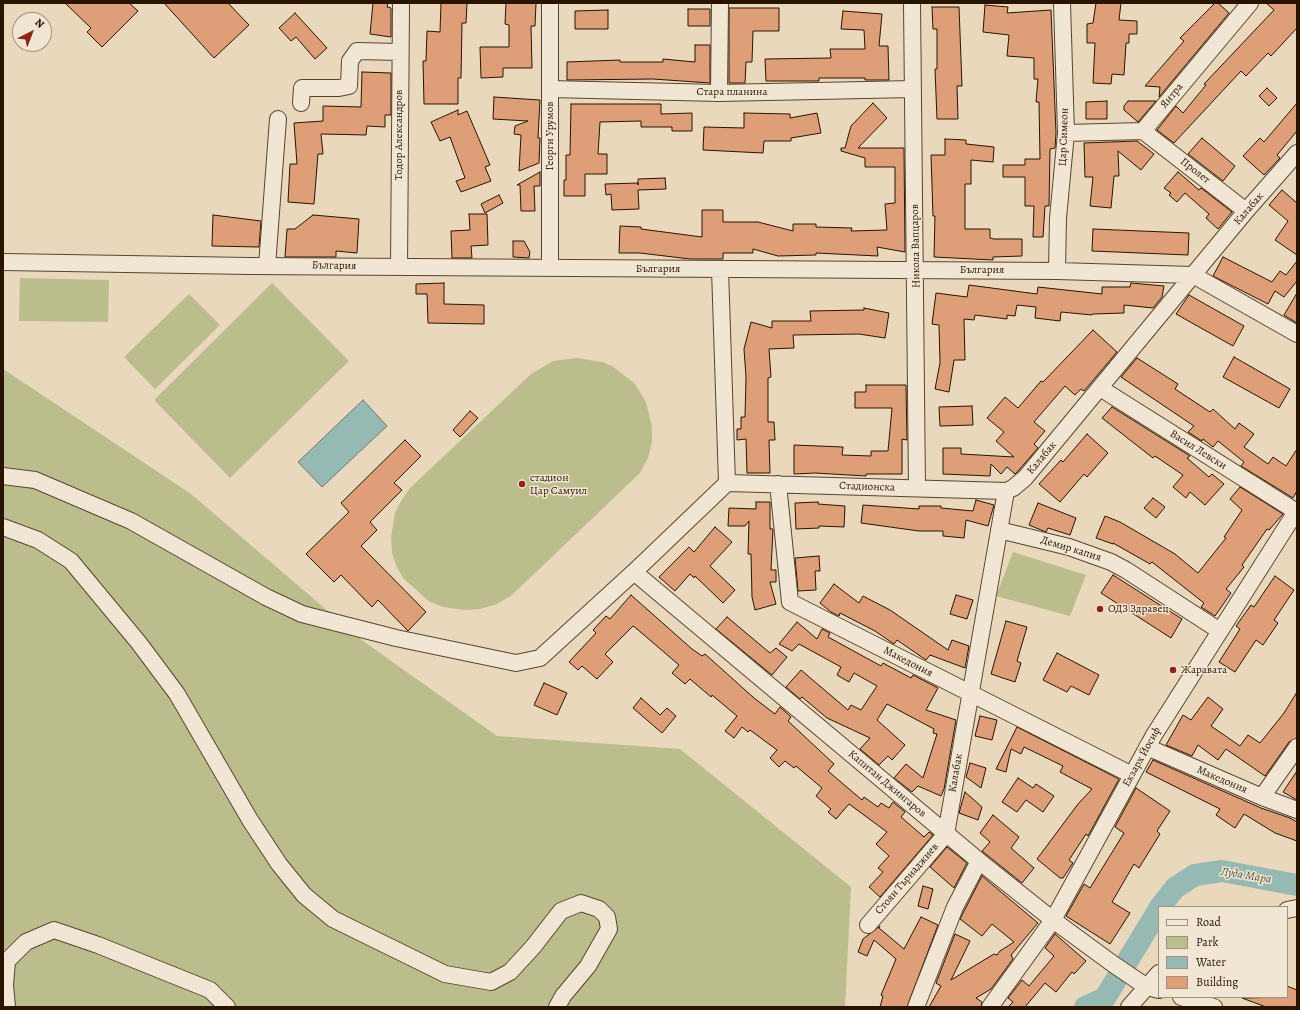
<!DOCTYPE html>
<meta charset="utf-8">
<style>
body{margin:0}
#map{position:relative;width:1300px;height:1010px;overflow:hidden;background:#e9d8bc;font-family:Alegreya,serif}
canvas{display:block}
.frame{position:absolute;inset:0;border:4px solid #291400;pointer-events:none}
.legend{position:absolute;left:1158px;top:906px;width:130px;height:92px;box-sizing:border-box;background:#f1e6d3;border:1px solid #a1927f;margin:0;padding:5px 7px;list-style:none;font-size:12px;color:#291400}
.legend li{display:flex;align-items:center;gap:8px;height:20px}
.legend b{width:20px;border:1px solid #a1927f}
.north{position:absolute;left:12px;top:12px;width:40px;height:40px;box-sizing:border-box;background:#f1e6d3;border:1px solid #a1927f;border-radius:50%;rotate:42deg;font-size:11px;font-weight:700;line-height:16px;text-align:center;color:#291400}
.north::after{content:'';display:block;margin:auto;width:14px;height:18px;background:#8f2418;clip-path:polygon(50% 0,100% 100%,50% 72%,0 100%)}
</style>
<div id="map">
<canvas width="1300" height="1010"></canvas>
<div class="frame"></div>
<ul class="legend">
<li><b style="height:5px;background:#f1e6d3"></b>Road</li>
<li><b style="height:11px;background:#bbbd8d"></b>Park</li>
<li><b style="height:11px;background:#97b9b4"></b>Water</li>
<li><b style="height:11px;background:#de9e78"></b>Building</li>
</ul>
<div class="north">N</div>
</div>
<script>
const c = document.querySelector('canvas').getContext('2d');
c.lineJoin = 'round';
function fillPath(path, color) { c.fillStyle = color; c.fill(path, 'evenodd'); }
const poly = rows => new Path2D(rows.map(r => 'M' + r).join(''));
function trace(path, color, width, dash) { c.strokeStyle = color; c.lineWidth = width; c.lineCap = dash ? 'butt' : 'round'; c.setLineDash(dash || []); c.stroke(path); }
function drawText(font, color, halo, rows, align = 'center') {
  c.font = font + ' Alegreya,serif'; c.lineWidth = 3; c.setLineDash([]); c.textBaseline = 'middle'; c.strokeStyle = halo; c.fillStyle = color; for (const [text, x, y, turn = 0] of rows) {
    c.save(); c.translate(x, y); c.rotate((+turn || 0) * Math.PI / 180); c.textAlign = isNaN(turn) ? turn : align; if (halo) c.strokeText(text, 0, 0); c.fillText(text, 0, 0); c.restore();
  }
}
fillPath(poly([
 [20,278,109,280,108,322,19,321],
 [272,283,349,361,230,478,154,400],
 [189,294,220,325,155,389,124,357],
 [577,358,602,362,612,366,634,383,640,392,646,402,652,426,652,442,648,458,640,473,512,595,497,604,480,609,465,610,443,607,430,602,404,579,397,568,392,553,391,537,395,513,401,501,410,488,531,374,553,361],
 [3,369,191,494,363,641,497,736,680,749,851,887,845,1007,3,1007],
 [1013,552,1086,575,1070,616,996,596]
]), '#bbbd8d');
const water = poly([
 [363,400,387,426,322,487,298,462,363,400]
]);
fillPath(water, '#97b9b4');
trace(water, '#6b776c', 1);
trace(poly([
 [1160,907,1175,888,1195,875,1222,871,1297,885],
 [1085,1007,1105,998,1159,909]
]), '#97b9b4', 22);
const building = poly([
 [65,3,129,3,138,11,102,47,87,32,91,28,65,3],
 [164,3,228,3,249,25,214,58,164,3],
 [373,3,388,3,387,7,391,8,391,37,370,34,373,3],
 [441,3,467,3,466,23,462,23,461,78,458,78,458,104,424,104,423,61,426,61,427,31,440,32,441,3],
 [506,3,536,3,535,26,531,26,532,68,503,68,503,77,481,78,480,47,509,47,509,25,505,24,506,3],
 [1096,3,1121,3,1119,20,1137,21,1137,34,1129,34,1129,43,1126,43,1124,75,1112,74,1111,84,1093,83,1095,43,1087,43,1087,24,1093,23,1096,3],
 [1215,3,1218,3,1229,13,1159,97,1160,87,1145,86,1184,41,1180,38,1215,3],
 [1266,3,1297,3,1297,28,1271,56,1268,53,1246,76,1241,71,1174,143,1157,130,1176,106,1183,113,1206,85,1204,84,1274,10,1266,3],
 [985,5,1008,7,1007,13,1051,10,1056,133,1055,148,1050,149,1049,206,1045,206,1043,237,1033,237,1034,206,1025,206,1025,177,1003,177,1003,165,1025,165,1025,159,1040,159,1039,102,1036,102,1038,79,1034,79,1034,58,1007,56,1009,35,983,32,985,5],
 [932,7,959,7,962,86,957,86,958,119,937,119,935,69,937,69,937,29,933,29,932,7],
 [729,8,779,8,779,31,753,31,752,62,746,62,745,83,729,83,729,8],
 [688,9,710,9,710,26,688,26,688,9],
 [608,10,608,29,575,29,575,11,608,10],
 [843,11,882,14,879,46,888,46,889,80,865,80,865,78,819,78,819,81,766,81,765,59,831,58,830,49,865,49,864,30,841,29,843,11],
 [295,13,327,48,315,59,296,37,291,41,279,28,295,13],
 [695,45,710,45,710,83,653,79,567,80,567,62,620,60,620,62,663,62,663,59,695,62,695,45],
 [362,72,391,73,391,115,385,115,385,127,367,126,366,135,321,134,323,154,318,154,314,204,288,202,290,164,297,164,294,123,323,121,323,106,361,107,362,72],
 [1267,88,1277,98,1269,106,1259,96,1267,88],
 [494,97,540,100,538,138,540,138,539,163,519,171,521,135,514,134,515,126,528,121,493,119,494,97],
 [1107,101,1107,119,1086,119,1086,102,1107,101],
 [1128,101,1156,101,1138,122,1124,110,1124,106,1128,101],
 [873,103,887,118,858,148,904,148,905,252,877,247,878,256,816,253,816,255,778,256,753,249,753,253,723,253,723,259,690,259,640,253,619,253,620,226,641,227,641,229,702,237,702,210,723,210,723,222,758,222,793,231,793,224,816,224,816,227,852,228,851,231,887,230,885,204,895,203,895,167,865,167,865,158,841,151,841,148,845,148,851,126,873,103],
 [1297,103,1297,131,1277,155,1280,158,1264,175,1243,156,1260,138,1264,142,1297,103],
 [571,104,661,104,661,114,692,113,692,131,672,131,672,127,641,127,641,121,600,122,598,154,607,154,607,174,585,174,585,196,564,196,564,180,566,180,566,155,570,155,571,104],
 [458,110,458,115,467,111,490,165,485,167,491,181,461,192,456,181,465,178,450,137,440,141,431,122,458,110],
 [744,113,790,114,790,118,817,113,821,133,791,138,791,141,764,141,763,153,703,150,704,127,744,128,744,113],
 [1202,138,1235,166,1223,181,1188,154,1202,138],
 [945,139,966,140,966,144,994,147,993,162,971,160,971,184,965,184,965,229,990,229,990,238,994,239,1022,239,1022,256,993,257,993,260,934,257,935,216,933,216,931,155,945,155,945,139],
 [1137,141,1154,154,1141,170,1118,151,1119,176,1114,176,1111,208,1090,206,1093,177,1085,177,1084,143,1137,141],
 [540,172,540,186,534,186,535,211,521,211,520,185,517,185,540,172],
 [1178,172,1199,190,1201,188,1232,212,1218,229,1206,218,1209,214,1185,193,1177,202,1169,195,1171,193,1164,188,1178,172],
 [665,178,666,189,638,190,639,209,612,210,611,194,606,195,605,184,638,183,638,185,638,179,665,178],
 [1282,190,1297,203,1297,255,1275,240,1288,221,1269,205,1282,190],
 [499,195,503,203,485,213,481,204,499,195],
 [469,214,487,214,488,245,471,246,472,258,452,258,451,231,470,230,469,214],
 [213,215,261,221,259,247,212,246,213,215],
 [313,215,359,219,357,253,336,251,336,257,285,257,287,229,295,229,313,215],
 [1093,229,1189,233,1188,255,1092,251,1093,229],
 [513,241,524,241,530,252,529,258,513,257,513,241],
 [1223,257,1272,282,1280,271,1286,275,1297,261,1297,281,1284,297,1275,291,1268,304,1213,276,1223,257],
 [444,283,444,304,484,305,484,324,428,323,427,294,416,294,416,284,444,283],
 [1131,283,1164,286,1162,297,1153,308,1124,305,1124,313,1093,314,1092,315,1061,312,1060,321,1035,318,1036,307,1017,305,1015,316,1007,315,1007,319,975,315,974,320,964,319,965,360,954,360,949,392,935,389,940,363,939,325,932,324,936,293,967,297,969,285,1037,294,1038,287,1102,294,1102,287,1130,287,1131,283],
 [1297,293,1297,323,1284,315,1297,293],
 [1189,295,1244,326,1233,346,1176,314,1189,295],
 [864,308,889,313,885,338,859,334,793,335,794,348,769,349,771,377,768,378,768,422,774,422,775,440,769,440,770,473,747,473,746,439,737,440,737,429,741,429,741,417,745,417,746,377,744,349,751,322,772,328,772,321,811,321,810,311,864,310,864,308],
 [1093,330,1117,352,1084,391,1081,389,1075,395,1065,386,1034,422,1045,431,1034,444,1038,448,1018,471,1015,474,1007,467,1001,474,991,464,990,476,943,474,943,448,961,448,961,454,1014,457,996,441,1004,432,987,418,1005,397,1018,408,1041,381,1043,382,1093,330],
 [1234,357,1290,389,1279,408,1223,377,1234,357],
 [1137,358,1178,384,1175,389,1210,412,1213,409,1235,429,1239,423,1254,434,1244,447,1268,464,1273,457,1286,466,1297,449,1297,491,1293,498,1241,466,1244,462,1218,441,1213,447,1203,439,1202,441,1188,432,1194,426,1121,377,1137,358],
 [866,385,906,385,907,440,902,439,902,474,866,474,866,476,815,473,794,474,794,445,843,447,842,455,871,456,871,451,888,451,892,408,855,408,855,392,866,392,866,385],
 [972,406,973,425,940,426,939,407,972,406],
 [1112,407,1190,456,1187,458,1209,477,1212,474,1224,484,1205,505,1190,492,1186,498,1173,487,1183,475,1155,456,1153,458,1102,418,1112,407],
 [470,411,478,418,460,437,453,430,470,411],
 [1087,434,1108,453,1087,477,1084,474,1060,502,1039,484,1061,460,1063,462,1087,434],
 [405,440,421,456,394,483,402,490,370,522,377,530,361,546,426,612,408,631,378,600,372,607,341,575,334,582,306,554,349,512,341,503,405,440],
 [1240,487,1283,514,1269,530,1267,529,1242,565,1244,567,1226,589,1231,593,1215,616,1201,607,1204,603,1152,562,1150,564,1113,543,1113,544,1096,538,1105,516,1120,522,1175,554,1198,573,1226,538,1224,537,1242,510,1230,499,1240,487],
 [1153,498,1165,507,1156,518,1144,508,1153,498],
 [976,500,994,505,988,526,966,520,964,538,943,536,943,531,919,531,861,523,863,505,919,509,919,506,941,506,941,508,973,511,976,500],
 [756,502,770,502,770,529,773,529,771,570,776,570,776,582,770,582,776,604,755,610,752,597,751,554,748,554,749,521,745,526,728,526,729,508,756,509,756,502],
 [818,502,818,504,845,506,844,527,819,526,819,528,796,529,795,503,818,502],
 [1038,503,1076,518,1070,535,1048,528,1046,532,1029,525,1038,503],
 [715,527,732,542,710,566,735,590,723,603,695,576,694,578,690,574,675,591,659,577,689,547,694,552,715,527],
 [819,556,820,571,815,571,816,590,798,591,795,558,819,556],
 [1113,575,1182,619,1171,638,1101,593,1113,575],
 [1275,576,1294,590,1274,620,1278,623,1263,645,1256,640,1235,672,1219,662,1240,629,1236,626,1251,605,1254,607,1275,576],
 [834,584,859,603,863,596,890,610,948,650,952,640,969,646,965,668,930,655,926,660,897,640,894,644,875,631,840,613,839,616,831,612,820,603,834,584],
 [631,595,692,649,702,656,705,654,754,698,775,714,780,707,791,717,788,721,834,764,828,771,862,800,864,797,878,807,881,803,889,808,893,802,905,812,901,817,924,837,929,832,933,835,880,897,869,887,883,872,878,868,889,856,876,844,887,832,849,804,836,819,828,812,831,809,816,796,822,788,796,766,794,768,785,761,779,767,770,758,777,750,750,730,748,732,742,727,734,738,725,731,737,716,712,695,711,697,690,679,685,684,672,673,679,665,637,629,633,626,605,654,613,662,597,679,582,666,578,670,569,662,596,633,593,630,606,616,610,619,631,595],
 [956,595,973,600,967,619,950,614,956,595],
 [727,617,770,653,776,648,787,657,772,675,716,629,727,617],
 [1006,621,1027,627,1017,661,1021,663,1015,682,991,674,1006,621],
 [797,622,817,639,822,629,830,633,828,637,881,666,883,663,911,678,913,675,938,688,926,710,956,720,944,789,941,796,918,786,912,792,894,778,906,764,923,778,937,734,933,733,934,729,887,704,877,720,905,745,892,760,888,756,879,765,860,749,870,738,827,718,802,697,800,699,786,687,801,670,848,710,851,705,861,710,877,686,854,673,849,682,837,675,841,667,799,644,792,651,779,644,797,622],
 [1057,653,1099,675,1089,695,1071,686,1067,692,1043,680,1057,653],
 [544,683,567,693,557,715,534,705,544,683],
 [1297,692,1297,738,1289,742,1265,776,1226,749,1218,760,1198,745,1192,756,1166,745,1183,715,1191,720,1208,697,1223,709,1211,726,1240,746,1248,735,1260,743,1284,713,1297,692],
 [641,698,660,715,667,708,676,716,662,733,633,708,641,698],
 [980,716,997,720,992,740,975,736,980,716],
 [1017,727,1119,779,1088,836,1086,834,1069,860,1073,863,1063,878,1060,878,1037,859,1078,804,1092,789,1060,772,1063,766,1024,747,1021,754,1011,749,1006,772,996,769,1017,727],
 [1153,760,1261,808,1290,818,1297,822,1297,841,1275,833,1244,814,1235,828,1216,815,1220,809,1146,772,1153,760],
 [970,763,986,768,981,788,966,777,970,763],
 [1297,771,1297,800,1283,792,1297,771],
 [1018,778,1033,788,1036,784,1054,796,1043,812,1026,800,1017,812,1002,802,1018,778],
 [1136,788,1170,811,1157,831,1160,834,1139,868,1134,864,1112,902,1130,913,1110,944,1066,916,1084,884,1090,888,1124,833,1115,827,1136,788],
 [965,792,982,807,978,820,959,813,965,792],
 [993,815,1019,837,1011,848,1034,868,1022,883,982,851,990,842,980,833,993,815],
 [947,847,967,863,954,888,930,867,947,847],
 [982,876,1038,923,1011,955,1013,959,991,989,976,998,982,1002,981,1007,929,1007,941,986,936,983,955,934,970,941,951,980,994,954,997,955,1000,951,1014,942,992,924,982,936,960,919,982,876],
 [923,886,933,889,928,909,918,906,923,886],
 [921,917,938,925,907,1007,880,1007,883,996,881,995,896,959,874,940,867,956,858,952,863,939,880,926,879,928,904,949,921,917],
 [1055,934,1086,961,1074,974,1072,972,1056,992,1045,983,1025,1007,1008,1007,1013,1002,1008,998,1022,980,1029,986,1054,956,1045,948,1055,934],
 [1287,986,1297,990,1297,1007,1266,1007,1242,998,1287,997,1287,986]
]);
fillPath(building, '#de9e78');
trace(building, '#291400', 1);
const minor = poly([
 [550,3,550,268],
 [912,3,917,488],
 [550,89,719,93,913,89],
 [719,93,720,3],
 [301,103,302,88,339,88,349,86,350,61,357,51,400,52],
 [1143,131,1246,211],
 [1066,133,1143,131,1250,3],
 [3,262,250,266,1057,271,1193,275,1297,334],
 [267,266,278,119],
 [399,267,401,3],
 [1057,271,1058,218,1066,133,1062,3],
 [1100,388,1297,512],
 [3,476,35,480,131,521,266,597,302,614,396,638,516,663,540,658,634,572,727,483,720,269],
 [727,483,1006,491,1013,488,1025,478,1246,211,1297,153],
 [778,484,790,602,1132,775],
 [3,527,38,540,71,561,139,643,177,694,250,820,279,864,304,895,333,919,445,974,491,982,510,972,533,947,561,911,581,903,599,909,607,917,609,929,588,966,563,996,557,1007],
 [999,530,1069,547,1111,562,1126,570,1220,631],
 [634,572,979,861,1053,920,1113,964,1147,987,1159,990],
 [1147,747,1262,797,1297,810],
 [1262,797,1297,747],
 [1287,910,1297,908],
 [868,925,946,834,1006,491],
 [1181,997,1214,1007],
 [7,1007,5,985,7,961,26,942,54,930,98,945,210,990,227,1007],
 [916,1007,955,907,979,861],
 [990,1007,1053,920,1154,735,1297,510],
 [1129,1007,1159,973]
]);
trace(minor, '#59452f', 18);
trace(minor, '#f1e6d3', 16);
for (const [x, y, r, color] of [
 [522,484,4,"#8f2418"],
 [1100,609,4,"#8f2418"],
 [1173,670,4,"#8f2418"]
]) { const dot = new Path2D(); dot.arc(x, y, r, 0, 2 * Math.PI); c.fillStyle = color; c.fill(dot); trace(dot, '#f1e6d3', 1.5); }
drawText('11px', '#291400', '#f1e6d3', [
 ["Стара планина",732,92],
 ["Янтра",1172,96,-50],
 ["Тодор Александров",399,135,-90],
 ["Георги Урумов",550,136,-90],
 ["Цар Симеон",1064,137,-88],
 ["Пролет",1195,171,38],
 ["Калабак",1249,209,-49],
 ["Никола Вапцаров",916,246,-91],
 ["България",334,266,1],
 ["България",658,269],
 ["България",982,270],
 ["Васил Левски",1198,450,32],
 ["Калабак",1042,458,-50],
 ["Стадионска",867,487,2],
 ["Демир капия",1071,549,17],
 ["Македония",908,662,27],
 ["Екзарх Йосиф",1142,757,-61],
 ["Калабак",956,773,-80],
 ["Македония",1222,780,23],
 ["Капитан Джингаров",887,784,40],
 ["Стоян Търнаджиев",907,879,-49]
]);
drawText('11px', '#291400', '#f1e6d3', [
 ["стадион",530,478],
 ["Цар Самуил",530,491],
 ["ОДЗ Здравец",1108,609],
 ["Жаравата",1181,670]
], 'left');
drawText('italic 12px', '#504e3f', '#f1e6d3', [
 ["Луда Мара",1246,876,9]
]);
</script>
